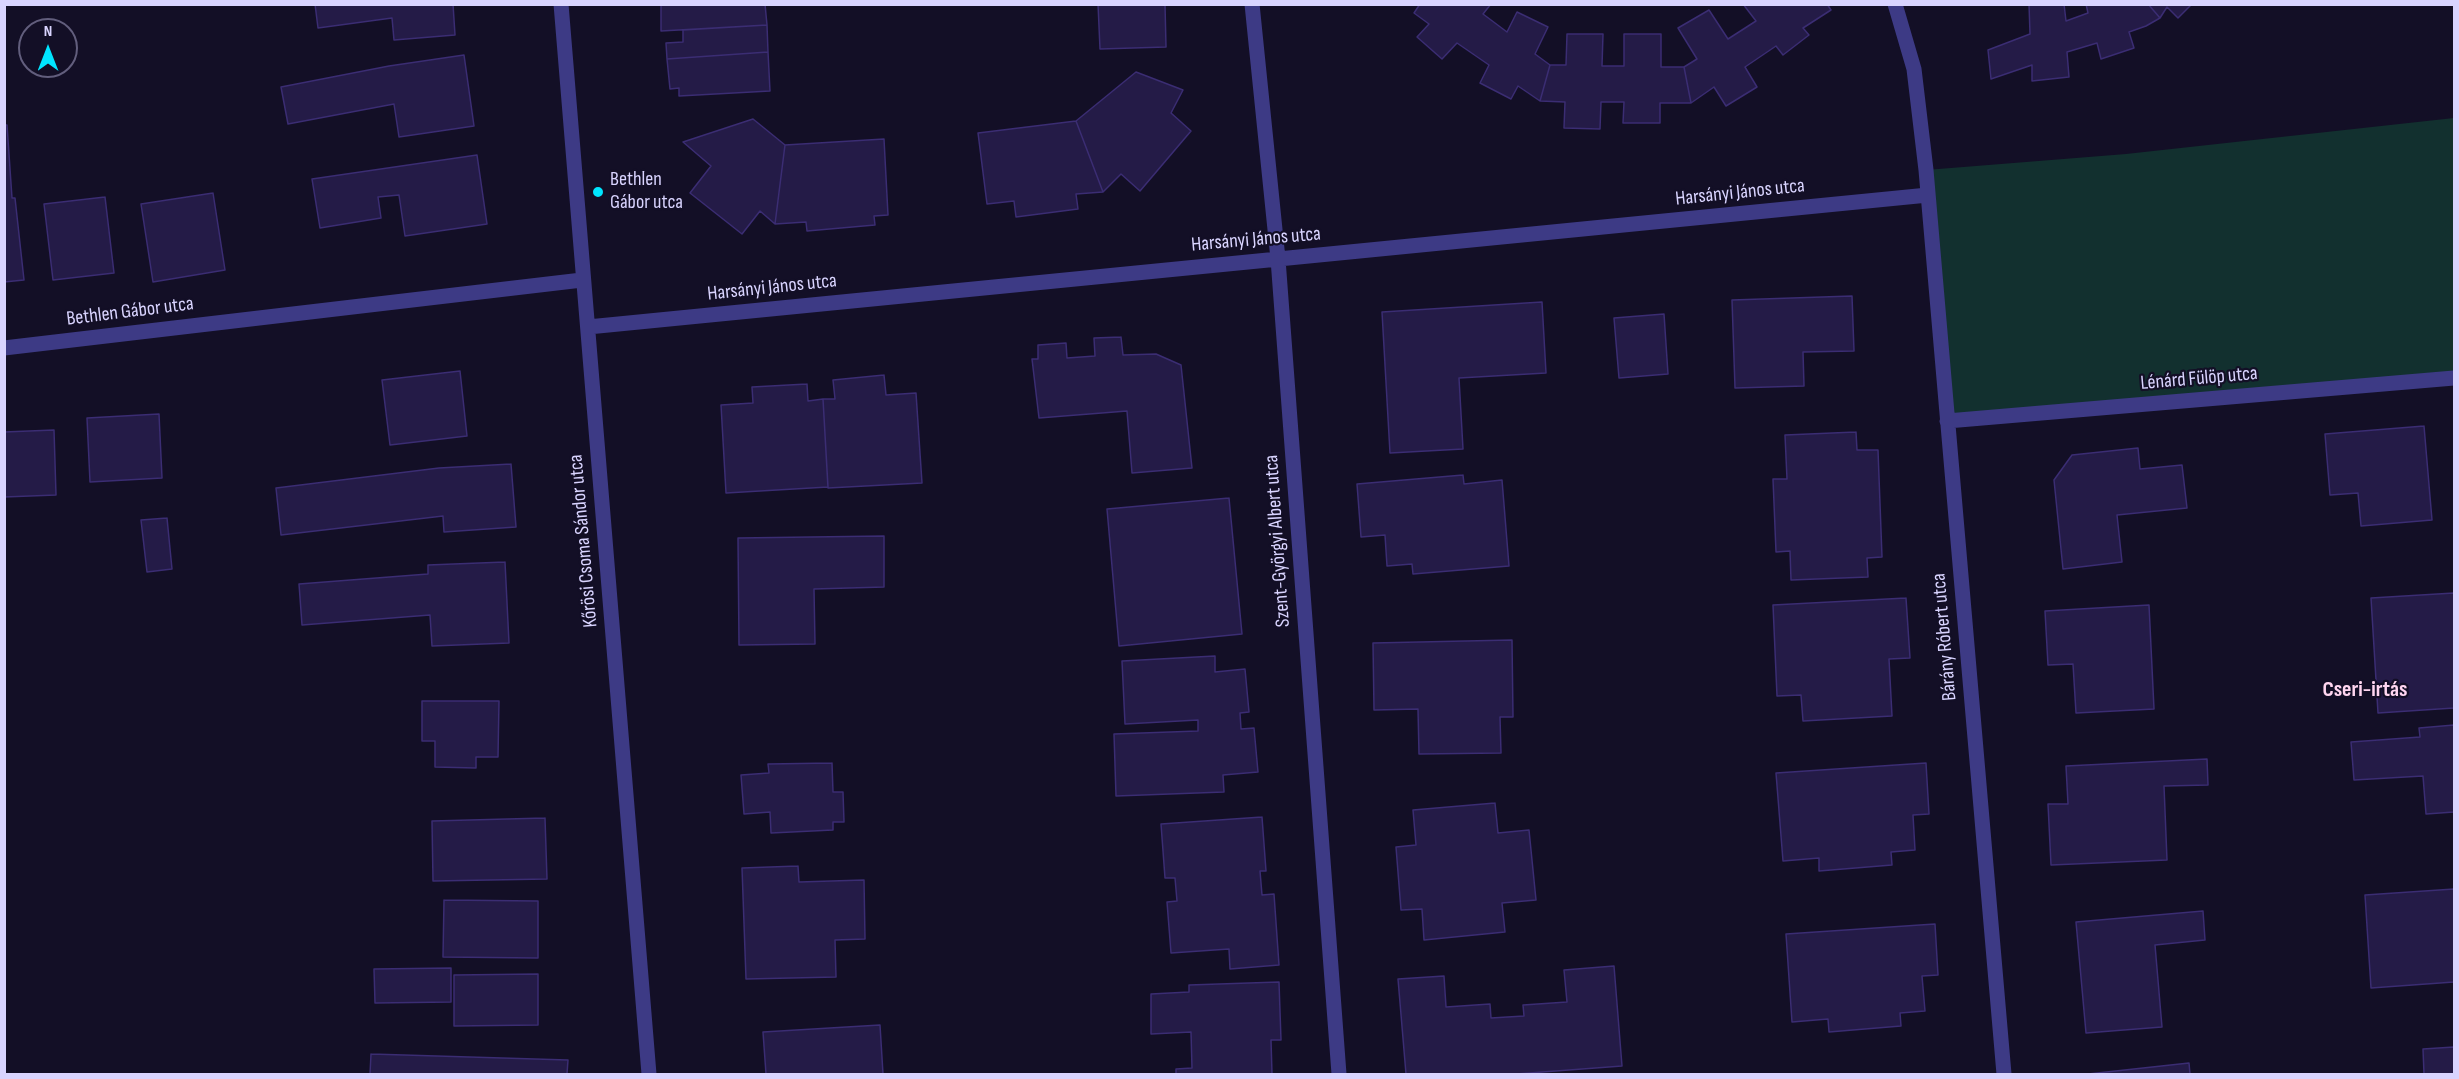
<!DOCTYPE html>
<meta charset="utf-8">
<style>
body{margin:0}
#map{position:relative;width:2459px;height:1079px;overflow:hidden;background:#130f26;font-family:"Sofia Sans Condensed",sans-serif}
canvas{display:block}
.frame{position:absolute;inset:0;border:6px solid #d9d4ff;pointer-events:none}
.north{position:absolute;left:18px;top:18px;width:60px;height:60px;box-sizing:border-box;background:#130f26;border:2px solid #625e7d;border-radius:50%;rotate:0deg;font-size:16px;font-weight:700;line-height:24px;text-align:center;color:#d9d4ff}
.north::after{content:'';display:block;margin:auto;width:21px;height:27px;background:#00e5ff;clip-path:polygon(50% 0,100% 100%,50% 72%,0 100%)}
</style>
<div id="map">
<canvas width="2459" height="1079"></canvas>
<div class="frame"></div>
<div class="north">N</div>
</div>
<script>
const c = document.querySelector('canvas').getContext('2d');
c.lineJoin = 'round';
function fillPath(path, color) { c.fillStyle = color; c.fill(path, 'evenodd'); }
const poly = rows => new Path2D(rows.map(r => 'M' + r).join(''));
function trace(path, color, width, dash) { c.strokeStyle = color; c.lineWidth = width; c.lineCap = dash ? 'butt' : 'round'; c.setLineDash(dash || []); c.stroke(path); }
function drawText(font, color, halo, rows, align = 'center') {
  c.font = font + ' "Sofia Sans Condensed",sans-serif'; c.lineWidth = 4.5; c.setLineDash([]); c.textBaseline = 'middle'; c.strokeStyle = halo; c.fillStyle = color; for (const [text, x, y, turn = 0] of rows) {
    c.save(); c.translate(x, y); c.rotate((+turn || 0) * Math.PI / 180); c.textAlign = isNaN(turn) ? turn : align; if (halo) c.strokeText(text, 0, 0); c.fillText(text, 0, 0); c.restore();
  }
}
fillPath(poly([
 [2454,118,2454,378,1947,421,1926,170,2126,154]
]), '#12302f');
const building = poly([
 [315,4,453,4,455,35,394,40,392,18,318,28,315,4],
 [661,4,765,4,767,25,661,31,661,4],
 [1098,4,1165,4,1166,47,1100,49,1098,4],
 [1420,4,1491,4,1483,14,1507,32,1517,12,1548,27,1535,54,1550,65,1540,101,1518,86,1511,99,1480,83,1489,65,1457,43,1442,59,1417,37,1429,24,1414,13,1420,4],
 [1743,4,1827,4,1831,10,1803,28,1809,35,1783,55,1776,46,1745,67,1757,87,1726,106,1714,87,1691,103,1684,67,1697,59,1678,28,1709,10,1728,39,1756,21,1743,4],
 [2029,4,2064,4,2066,21,2088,13,2086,4,2148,4,2160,18,2146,26,2129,32,2134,48,2101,59,2097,43,2067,52,2069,77,2032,81,2032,65,1991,79,1988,50,2030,34,2029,4],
 [2148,4,2192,4,2178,18,2167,7,2160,18,2148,4],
 [767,25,768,52,667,59,666,43,683,42,683,30,767,25],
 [1567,34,1603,34,1602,66,1624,66,1624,34,1661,34,1661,67,1684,67,1691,103,1660,103,1660,123,1623,123,1624,102,1601,102,1600,129,1564,128,1565,102,1540,101,1550,65,1566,65,1567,34],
 [768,52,770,91,679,96,679,88,670,89,667,59,768,52],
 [464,55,474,126,399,137,394,104,288,124,281,87,389,66,464,55],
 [1136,72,1183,90,1171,113,1191,131,1140,191,1121,174,1103,192,1076,121,1136,72],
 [753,119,785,145,775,224,760,211,742,234,690,193,711,166,683,142,753,119],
 [1076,121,1103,192,1076,194,1078,209,1016,217,1014,201,987,204,978,133,1076,121],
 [4,125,7,125,12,198,15,198,24,280,4,282,4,125],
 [884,139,888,215,874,216,875,225,807,231,806,222,775,224,785,145,884,139],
 [477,155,487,224,405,236,399,195,378,197,381,218,320,228,312,179,477,155],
 [213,193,225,270,153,282,141,204,213,193],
 [105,197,114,273,53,280,44,204,105,197],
 [1852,296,1854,351,1803,352,1804,386,1735,388,1732,300,1852,296],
 [1542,302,1546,373,1459,378,1463,449,1390,453,1382,312,1542,302],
 [1664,314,1668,374,1619,378,1614,318,1664,314],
 [1121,337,1123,355,1156,354,1181,365,1192,468,1132,473,1127,411,1039,418,1032,359,1038,359,1038,345,1066,343,1067,358,1095,356,1094,338,1121,337],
 [460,371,467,436,390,445,382,380,460,371],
 [884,375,886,395,916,393,922,483,828,488,823,399,835,399,833,380,884,375],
 [807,384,808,401,823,399,828,487,726,493,721,405,753,403,752,387,807,384],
 [159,414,162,478,90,482,87,418,159,414],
 [2424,426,2432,520,2361,526,2358,493,2330,495,2325,434,2424,426],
 [54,430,56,495,4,497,4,432,54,430],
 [1856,432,1857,450,1878,450,1882,557,1867,558,1868,577,1791,580,1790,551,1776,552,1773,479,1787,479,1785,435,1856,432],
 [2138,448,2140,469,2182,465,2187,508,2117,515,2122,562,2063,569,2054,480,2072,455,2138,448],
 [511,464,516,527,444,532,443,516,281,535,276,488,439,468,511,464],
 [1463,475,1464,484,1502,480,1509,566,1413,574,1412,564,1387,566,1385,535,1361,537,1357,484,1463,475],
 [1229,498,1242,634,1119,646,1107,509,1229,498],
 [167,518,172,569,147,572,141,520,167,518],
 [884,536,884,587,814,589,815,644,739,645,738,538,884,536],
 [505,562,509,643,432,646,430,615,302,625,299,584,428,574,428,565,505,562],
 [2454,593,2454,708,2378,713,2371,598,2454,593],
 [1906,598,1910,658,1889,659,1892,716,1803,721,1801,695,1777,696,1773,605,1906,598],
 [2149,605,2154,709,2076,713,2073,664,2048,665,2045,611,2149,605],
 [1512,640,1513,717,1500,717,1501,753,1419,754,1418,709,1374,710,1373,643,1512,640],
 [1215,656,1215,672,1245,669,1249,712,1240,713,1241,729,1254,728,1258,772,1223,775,1224,792,1116,796,1114,734,1198,731,1198,720,1125,724,1122,661,1215,656],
 [422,701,499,701,498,757,476,757,476,768,435,767,435,741,422,741,422,701],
 [2454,725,2454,812,2426,814,2423,776,2354,780,2351,742,2420,737,2419,728,2454,725],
 [2207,759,2208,785,2164,786,2167,860,2051,865,2048,804,2068,804,2066,766,2207,759],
 [832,763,833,792,843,792,844,822,833,822,833,830,771,833,770,812,744,814,741,775,769,773,768,764,832,763],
 [1926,763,1929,814,1913,815,1915,850,1891,852,1892,865,1819,871,1819,858,1783,861,1776,773,1926,763],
 [1495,803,1498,833,1529,830,1536,900,1502,903,1505,932,1424,940,1422,909,1401,910,1396,847,1416,845,1413,810,1495,803],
 [1262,817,1266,871,1260,871,1262,895,1274,894,1279,965,1230,969,1229,949,1171,953,1167,902,1177,901,1175,878,1165,878,1161,824,1262,817],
 [545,818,547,879,433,881,432,821,545,818],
 [798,866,799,882,864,880,865,939,835,940,836,977,746,979,742,868,798,866],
 [2454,889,2454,982,2371,988,2365,895,2454,889],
 [444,900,538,901,538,958,443,957,444,900],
 [2203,911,2205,940,2155,945,2162,1027,2086,1033,2076,922,2203,911],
 [1935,924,1938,975,1922,976,1925,1011,1900,1013,1901,1026,1829,1032,1828,1019,1792,1022,1786,934,1935,924],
 [1614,966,1622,1066,1516,1074,1406,1074,1398,979,1444,976,1446,1007,1490,1004,1491,1018,1524,1016,1523,1005,1567,1002,1564,970,1614,966],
 [451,968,451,1002,375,1003,374,969,451,968],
 [538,974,538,1025,454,1026,454,975,538,974],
 [1279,982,1281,1040,1271,1040,1272,1074,1176,1074,1176,1069,1192,1068,1191,1032,1151,1034,1151,994,1189,992,1189,985,1279,982],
 [880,1025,883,1074,766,1074,763,1032,880,1025],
 [2454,1047,2454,1074,2424,1074,2423,1049,2454,1047],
 [371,1054,568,1060,567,1074,370,1074,371,1054],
 [2189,1063,2190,1074,2088,1074,2189,1063]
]);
fillPath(building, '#241b47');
trace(building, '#3b2d73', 1.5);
trace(poly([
 [561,4,649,1074],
 [1252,4,1278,259,1339,1074],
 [1895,4,1914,69,1926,170,2004,1074],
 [588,327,1928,195],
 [4,348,582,280],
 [1947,421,2454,378]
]), '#3d3a85', 15);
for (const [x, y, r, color] of [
 [598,192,6,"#00e5ff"]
]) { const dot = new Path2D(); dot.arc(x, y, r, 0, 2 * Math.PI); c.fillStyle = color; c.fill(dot); trace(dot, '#130f26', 2); }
drawText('20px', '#d9d4ff', '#130f26', [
 ["Bethlen",610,180],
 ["Gábor utca",610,203]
], 'left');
drawText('20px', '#d9d4ff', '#130f26', [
 ["Harsányi János utca",1740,193,-6],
 ["Harsányi János utca",1256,240,-5],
 ["Harsányi János utca",772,288,-6],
 ["Bethlen Gábor utca",130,312,-7],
 ["Lénárd Fülöp utca",2199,379,-5],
 ["Kőrösi Csoma Sándor utca",584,541,-95],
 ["Szent-Györgyi Albert utca",1278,541,-94],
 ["Bárány Róbert utca",1945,637,-95]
]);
drawText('bold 22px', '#ffd6f0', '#130f26', [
 ["Cseri-irtás",2365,690]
]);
</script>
